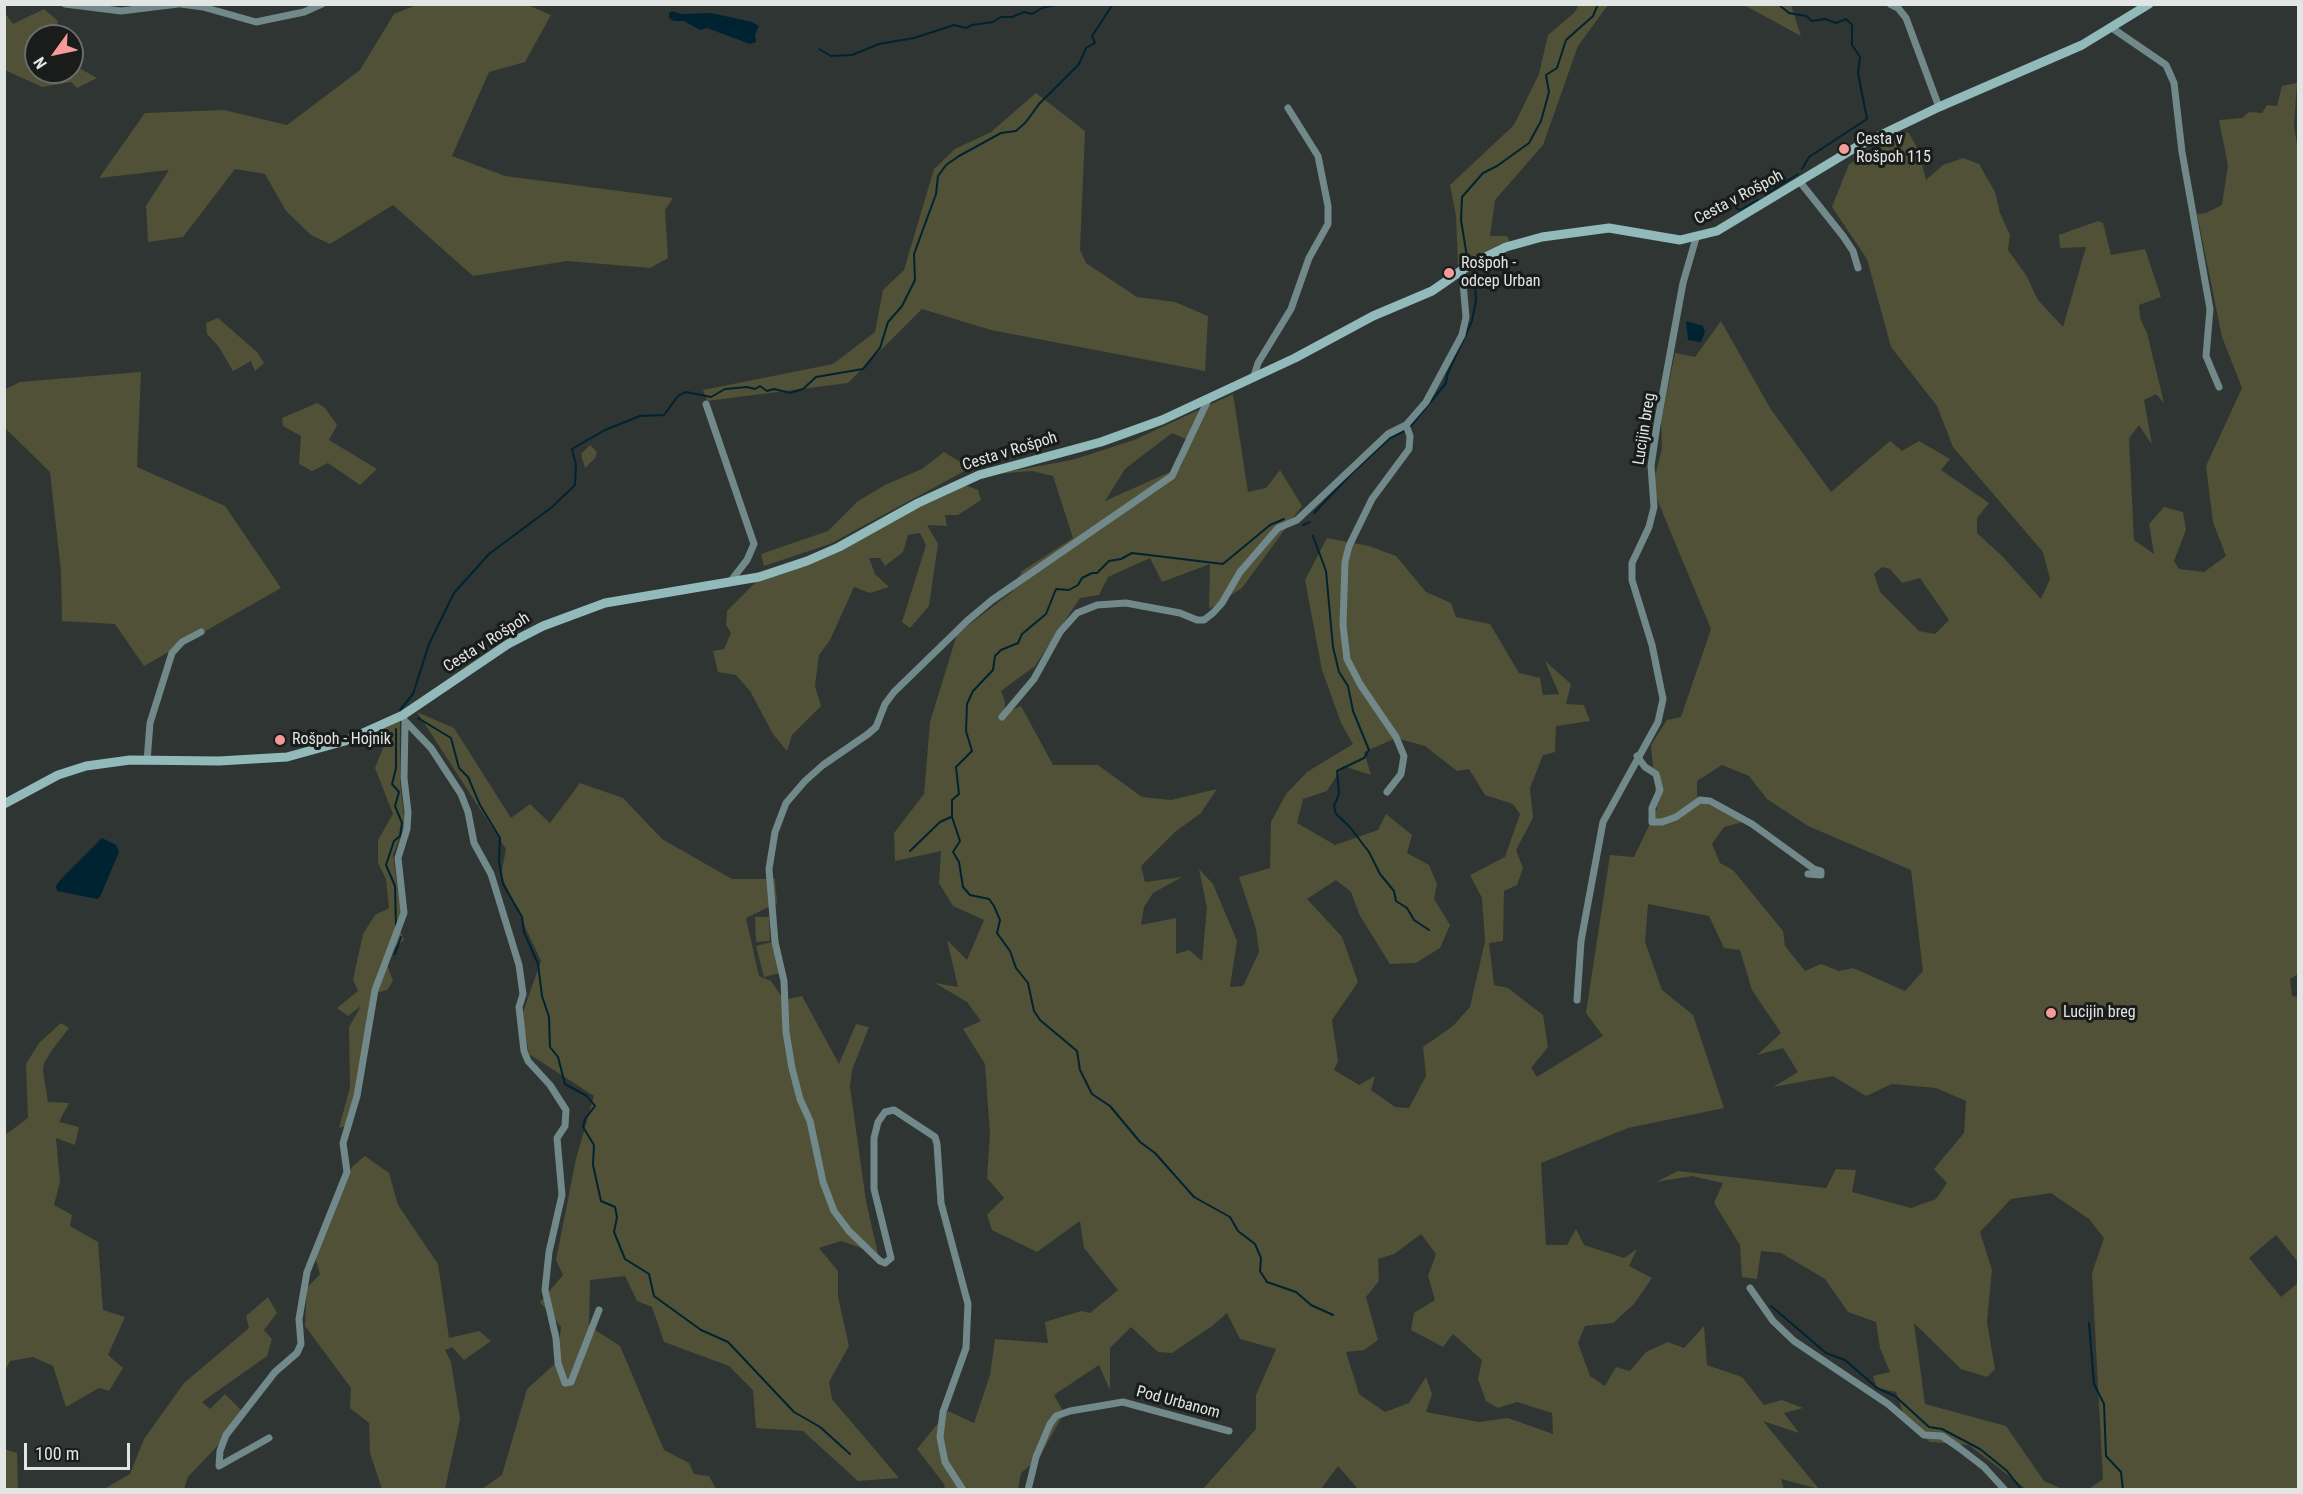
<!DOCTYPE html>
<meta charset="utf-8">
<style>
body{margin:0}
#map{position:relative;width:2303px;height:1494px;overflow:hidden;background:#2f3533;font-family:"Roboto Condensed",sans-serif}
canvas{display:block}
.frame{position:absolute;inset:0;border:6px solid #e1e5e4;pointer-events:none}
.north{position:absolute;left:24px;top:24px;width:60px;height:60px;box-sizing:border-box;background:#191c1b;border:2px solid #696c6b;border-radius:50%;rotate:237deg;font-size:16px;font-weight:700;line-height:24px;text-align:center;color:#e1e5e4}
.north::after{content:'';display:block;margin:auto;width:21px;height:27px;background:#f59b98;clip-path:polygon(50% 0,100% 100%,50% 72%,0 100%)}
.scale{position:absolute;left:24px;top:1443px;width:106px;height:27px;box-sizing:border-box;border:3px solid #e1e5e4;border-top:0;padding-left:8px;font-size:18px;line-height:21px;white-space:nowrap;color:#e1e5e4;-webkit-text-stroke:4px #191c1b;paint-order:stroke}
</style>
<div id="map">
<canvas width="2303" height="1494"></canvas>
<div class="frame"></div>
<div class="north">N</div>
<div class="scale">100 m</div>
</div>
<script>
const c = document.querySelector('canvas').getContext('2d');
c.lineJoin = 'round';
function fillPath(path, color) { c.fillStyle = color; c.fill(path, 'evenodd'); }
const poly = rows => new Path2D(rows.map(r => 'M' + r).join(''));
function trace(path, color, width, dash) { c.strokeStyle = color; c.lineWidth = width; c.lineCap = dash ? 'butt' : 'round'; c.setLineDash(dash || []); c.stroke(path); }
function drawText(font, color, halo, rows, align = 'center') {
  c.font = font + ' "Roboto Condensed",sans-serif'; c.lineWidth = 6; c.setLineDash([]); c.textBaseline = 'middle'; c.strokeStyle = halo; c.fillStyle = color; for (const [text, x, y, turn = 0] of rows) {
    c.save(); c.translate(x, y); c.rotate((+turn || 0) * Math.PI / 180); c.textAlign = isNaN(turn) ? turn : align; if (halo) c.strokeText(text, 0, 0); c.fillText(text, 0, 0); c.restore();
  }
}
fillPath(poly([
 [416,5,528,5,551,15,525,62,489,72,452,156,505,176,673,198,665,210,668,258,650,268,567,261,473,276,393,205,330,244,311,235,286,211,265,174,235,169,183,237,148,242,146,206,169,170,99,178,145,113,224,110,287,125,360,70,394,14],
 [1579,5,1608,5,1578,46,1543,145,1495,200,1490,236,1507,236,1510,242,1458,265,1456,216,1450,185,1514,125,1539,74,1548,35,1574,13],
 [1744,5,1791,5,1801,36],
 [44,9,58,21,52,36,36,36,36,72,72,72,72,64,97,78,77,88,71,82,42,87,5,70,5,13,13,24],
 [2297,83,2294,126,2298,151,2298,974,2290,979,2292,996,2298,997,2298,1262,2276,1235,2249,1258,2281,1297,2298,1283,2298,1489,2089,1489,2103,1479,2092,1273,2104,1238,2089,1219,2051,1193,2011,1199,1980,1232,1992,1270,1987,1322,1995,1369,1987,1377,1961,1369,1914,1323,1925,1404,2006,1426,2044,1481,2062,1489,2026,1489,1969,1445,1930,1442,1905,1419,1896,1392,1877,1388,1873,1376,1890,1372,1880,1348,1876,1322,1848,1312,1825,1279,1781,1253,1761,1251,1757,1279,1742,1277,1740,1245,1714,1203,1723,1183,1692,1176,1656,1182,1678,1171,1826,1188,1836,1169,1856,1170,1852,1192,1911,1208,1936,1199,1947,1183,1934,1169,1964,1133,1966,1101,1936,1088,1892,1084,1866,1096,1833,1076,1773,1087,1798,1072,1783,1048,1757,1055,1781,1033,1752,990,1740,950,1724,948,1709,916,1648,904,1645,942,1662,990,1693,1015,1724,1108,1628,1128,1541,1163,1546,1245,1567,1245,1576,1229,1584,1245,1624,1258,1637,1249,1629,1266,1652,1278,1634,1304,1613,1323,1585,1326,1578,1343,1590,1376,1605,1386,1616,1367,1630,1371,1646,1352,1668,1342,1684,1348,1704,1326,1707,1365,1742,1377,1764,1405,1782,1400,1803,1408,1784,1413,1799,1433,1763,1421,1819,1489,1781,1479,1784,1489,1358,1489,1338,1466,1321,1489,1203,1489,1256,1429,1256,1395,1276,1349,1240,1339,1227,1313,1212,1326,1172,1353,1158,1352,1131,1327,1110,1348,1110,1390,1099,1365,1054,1395,1064,1413,1039,1458,1021,1473,1018,1489,945,1489,944,1484,917,1449,948,1411,974,1423,990,1375,995,1339,1048,1343,1045,1322,1081,1311,1090,1313,1118,1290,1084,1248,1080,1221,1037,1252,992,1230,987,1215,1004,1198,987,1178,990,1134,985,1064,963,1029,981,1021,967,1002,935,983,958,987,947,940,967,960,984,920,953,906,939,883,941,851,895,861,894,833,924,794,930,722,957,634,1013,591,1022,571,1073,538,1053,476,1032,471,995,474,1072,460,1134,440,1233,394,1248,492,1266,488,1280,470,1302,506,1242,588,1209,609,1210,564,1162,582,1150,558,1108,577,1099,595,1080,598,1035,666,1001,691,1005,702,1004,713,1021,706,1053,765,1098,765,1142,797,1171,800,1217,789,1201,813,1175,832,1141,866,1145,882,1182,877,1153,893,1144,907,1141,925,1176,918,1176,954,1189,950,1202,961,1207,908,1199,869,1213,884,1237,941,1230,987,1243,986,1259,952,1256,929,1239,877,1270,868,1271,822,1286,794,1307,772,1353,744,1341,723,1322,670,1305,580,1327,538,1369,546,1396,556,1426,592,1451,603,1456,617,1490,624,1519,673,1540,678,1543,695,1559,694,1545,661,1571,684,1566,704,1584,705,1590,721,1556,726,1555,752,1543,755,1530,788,1533,818,1516,850,1523,868,1517,885,1504,891,1503,941,1489,943,1494,985,1508,988,1543,1015,1548,1047,1531,1068,1537,1077,1603,1036,1586,1013,1610,855,1634,857,1657,809,1651,745,1667,720,1681,717,1711,629,1652,487,1662,449,1661,422,1675,353,1695,357,1721,321,1770,408,1831,492,1890,441,1902,451,1919,441,1950,459,1941,470,1989,503,1977,518,1977,533,2002,556,2041,599,2050,579,2043,552,1953,447,1937,406,1891,347,1867,259,1832,207,1849,164,1908,132,1918,149,1926,180,1943,165,1963,158,1979,164,1995,192,2000,213,2010,235,2008,250,2026,275,2038,300,2063,327,2086,247,2060,248,2059,235,2098,221,2103,223,2111,255,2145,249,2161,297,2139,305,2140,318,2147,333,2164,403,2156,394,2144,400,2152,445,2139,425,2129,438,2134,540,2154,554,2149,524,2164,507,2183,512,2186,530,2174,561,2179,569,2204,572,2226,556,2213,522,2206,466,2242,388,2222,337,2197,214,2206,213,2222,205,2228,165,2219,120,2242,118,2249,112,2262,113,2267,105,2277,106,2282,86],
 [1172,433,1190,441,1181,467,1105,501,1125,469],
 [1882,567,1890,569,1902,583,1920,578,1949,620,1935,634,1919,631,1880,592,1874,574],
 [1396,738,1425,746,1457,771,1469,769,1485,795,1513,804,1520,814,1505,857,1470,875,1482,898,1485,941,1470,1007,1453,1026,1423,1047,1426,1076,1409,1108,1395,1107,1371,1090,1375,1076,1359,1085,1334,1070,1338,1061,1332,1020,1358,982,1342,937,1307,899,1336,880,1351,892,1360,916,1390,964,1416,963,1440,948,1450,925,1434,899,1437,884,1429,865,1407,853,1412,835,1386,814,1378,830,1335,845,1297,823,1303,799,1327,791,1343,766,1371,775,1364,752],
 [1722,765,1749,776,1767,799,1808,826,1911,870,1923,971,1905,991,1853,968,1839,971,1821,964,1805,971,1785,946,1783,931,1733,870,1720,863,1712,844,1724,827,1747,821,1697,800,1697,781],
 [1421,1234,1436,1254,1428,1276,1435,1300,1414,1313,1411,1330,1443,1347,1453,1334,1482,1360,1478,1379,1486,1401,1498,1408,1517,1402,1552,1413,1553,1434,1508,1418,1479,1422,1426,1412,1432,1394,1426,1377,1409,1403,1385,1412,1359,1394,1346,1352,1364,1350,1378,1340,1366,1297,1379,1281,1378,1259,1394,1254],
 [1036,93,1085,131,1080,250,1086,263,1137,297,1175,302,1208,316,1205,371,991,330,922,309,848,383,707,401,703,390,833,364,875,332,883,290,904,270,934,169,955,149,991,132],
 [218,318,257,352,264,363,255,371,251,361,233,371,219,347,207,334,206,323],
 [141,372,137,467,225,506,281,588,144,666,115,624,62,621,61,572,50,472,5,428,4,390,20,382],
 [317,403,325,408,337,425,329,440,377,469,360,485,328,463,312,471,299,464,301,436,283,426,282,418],
 [590,445,597,452,595,458,585,468,581,454],
 [944,452,970,468,830,544,764,566,761,554,828,531,858,501,885,485,922,469],
 [965,485,978,490,981,500,958,515,945,515,947,526,927,525,938,544,929,606,910,628,902,622,926,545,920,533,908,535,903,552,885,566,880,558,869,558,875,574,889,587,870,593,854,587,830,640,819,655,815,686,821,706,792,735,787,751,773,734,750,691,736,675,718,672,713,651,724,649,731,633,726,625,727,611,756,582,805,566,928,500],
 [417,712,454,728,511,818,530,804,550,823,580,783,623,798,662,839,732,879,775,879,777,903,746,918,759,976,771,981,784,1000,802,996,839,1064,856,1024,869,1027,852,1070,850,1087,866,1201,878,1254,841,1241,819,1248,838,1271,838,1297,849,1346,829,1382,832,1399,899,1478,858,1481,803,1431,756,1428,753,1390,729,1366,664,1342,652,1307,637,1301,625,1276,590,1280,589,1326,620,1346,664,1450,689,1463,694,1474,709,1476,716,1489,482,1489,502,1475,527,1389,557,1362,561,1327,540,1302,563,1275,556,1260,576,1159,594,1096,529,1054,522,1015,541,961,501,875,506,849],
 [400,721,400,782,405,824,393,855,401,916,398,924,404,940,384,956,393,981,387,990,372,994,358,1081,346,1126,339,1128,350,1087,349,1027,361,1006,348,1016,337,1008,358,991,353,980,363,934,375,915,389,908,386,879,378,863,378,840,393,814,375,768,385,743,376,732],
 [755,917,769,917,770,941,756,942],
 [772,942,780,973,764,977,756,946],
 [61,1023,69,1028,52,1050,44,1063,43,1071,48,1102,69,1103,59,1122,79,1127,75,1145,56,1138,60,1182,54,1205,72,1215,70,1226,98,1242,103,1310,125,1317,108,1355,123,1368,109,1391,99,1388,66,1407,53,1366,33,1357,10,1361,4,1372,5,1135,28,1118,26,1064,39,1043],
 [365,1156,389,1173,398,1205,438,1264,449,1338,479,1331,491,1341,464,1360,452,1347,445,1350,451,1362,460,1419,445,1489,382,1489,370,1453,369,1423,350,1408,351,1388,305,1326,307,1288,320,1274,315,1257,336,1195,353,1166],
 [268,1297,277,1313,264,1330,272,1339,267,1356,202,1402,210,1409,225,1394,243,1412,223,1440,188,1477,184,1489,104,1489,130,1474,144,1439,184,1383,249,1328,246,1316],
 [4,1449,17,1453,18,1489,5,1489]
]), '#505136');
fillPath(poly([
 [672,11,681,14,711,13,752,22,759,26,755,35,756,42,750,44,707,28,700,30,684,21,674,21,669,18,669,13],
 [1686,321,1703,326,1705,332,1701,342,1688,340],
 [102,838,116,845,119,852,100,897,97,899,57,891,56,886,61,879]
]), '#002331');
trace(poly([
 [1778,4,1789,13,1806,16,1812,21,1825,19,1836,23,1846,19,1852,25,1852,45,1860,57,1858,73,1867,119,1809,157,1802,169],
 [819,49,831,56,852,55,879,44,914,38,954,25,966,28,972,25,993,22,1001,17,1012,17,1024,12,1032,14,1042,8,1060,4],
 [1765,195,1798,174],
 [1736,208,1740,210,1758,200],
 [1467,257,1461,220,1462,197,1483,173,1497,166,1529,143,1541,121,1549,92,1546,75,1557,68,1566,40,1593,16,1598,4],
 [1410,427,1446,383,1447,375,1472,321,1476,300,1475,284],
 [1314,513,1352,473,1390,438,1404,431],
 [1284,519,1270,525,1223,564,1132,553,1121,559,1109,561,1097,573,1092,573,1082,578,1078,585,1069,590,1056,589,1046,614,1022,634,1018,643,1001,650,995,656,993,670,973,691,967,704,966,731,972,751,956,767,959,794,952,800,952,817,960,841,953,852,959,862,963,887,970,895,989,899,994,906,1000,920,997,933,1010,951,1016,968,1028,983,1034,1011,1040,1020,1077,1051,1080,1070,1092,1094,1110,1106,1140,1142,1155,1153,1194,1197,1230,1217,1238,1231,1255,1244,1261,1258,1260,1271,1267,1282,1296,1292,1311,1305,1333,1315],
 [1303,525,1310,522],
 [1313,536,1326,571,1333,647,1339,672,1348,686,1353,711,1369,750,1364,758,1337,771,1339,794,1334,806,1336,814,1349,826,1369,852,1380,874,1394,891,1396,901,1407,908,1414,920,1429,930],
 [400,710,413,694,429,644,454,593,489,554,552,507,575,485,576,465,572,449,605,430,640,416,664,415,678,396,686,392,711,397,725,389,747,387,755,389,760,386,767,391,774,389,790,393,803,389,816,377,863,369,880,348,888,322,902,306,915,280,914,254,936,194,938,176,946,165,959,156,1001,133,1016,131,1026,122,1039,104,1079,64,1086,48,1095,43,1092,36,1113,4],
 [418,718,451,738,459,768,468,777,480,805,500,838,499,862,503,884,522,917,524,932,538,964,542,996,549,1017,550,1047,558,1057,565,1084,587,1096,595,1106,585,1119,583,1127,594,1145,593,1165,601,1201,615,1207,617,1217,614,1232,625,1259,649,1274,654,1296,701,1330,728,1342,794,1412,820,1427,850,1454],
 [910,851,940,822,951,817],
 [396,926,395,886,386,865,394,841,400,836,402,823,395,806,399,792,392,784,396,768,396,729],
 [395,954,401,937],
 [1771,1306,1826,1353,1845,1360,1877,1388,1895,1396,1929,1427,1942,1429,1980,1449,2007,1471,2022,1490],
 [2089,1323,2094,1384,2104,1404,2106,1456,2121,1472,2123,1490]
]), '#002331', 2);
trace(poly([
 [65,4,121,11,178,4],
 [181,4,203,7,256,22,304,12,322,4],
 [1890,4,1898,8,1906,18,1939,107],
 [2112,28,2166,65,2174,83,2182,152,2210,309,2206,356,2219,387],
 [1800,182,1843,236,1853,251,1858,268],
 [1254,376,1258,363,1291,309,1309,258,1328,224,1328,206,1318,156,1288,108],
 [706,404,754,544,747,560,730,582],
 [1002,717,1034,679,1060,632,1077,613,1097,605,1126,603,1180,613,1197,620,1204,620,1213,613,1222,603,1240,572,1278,528,1297,520,1388,434,1406,425,1426,402,1462,335,1466,317,1462,271],
 [405,721,431,748,461,794,468,812,474,843,491,874,519,965,523,994,519,1007,524,1051,528,1061,550,1085,566,1110,565,1126,557,1138,562,1195,549,1252,545,1290,556,1338,558,1363,565,1383,571,1382,599,1310],
 [1637,756,1645,767,1656,774,1660,790,1652,808,1652,822,1662,822,1676,817,1700,800,1710,801,1752,824,1814,869,1821,871,1821,875,1808,874],
 [147,761,150,723,172,653,182,642,201,632],
 [1387,792,1401,774,1404,756,1396,737,1360,684,1347,659,1343,625,1345,562,1349,546,1372,499,1409,449,1410,436,1406,425],
 [1577,1000,1581,941,1603,822,1658,722,1663,699,1652,645,1632,580,1632,563,1649,527,1654,507,1651,466,1657,425,1683,283,1696,238],
 [1750,1288,1773,1321,1794,1341,1888,1404,1924,1435,1942,1436,1958,1447,1984,1467,2005,1490],
 [269,1438,219,1466,220,1451,226,1435,275,1372,297,1353,301,1344,299,1319,307,1272,347,1172,343,1143,357,1096,375,990,404,913,398,858,407,829,408,812,404,778,405,724],
 [963,1490,945,1462,940,1437,943,1412,966,1348,968,1304,941,1203,937,1144,935,1137,894,1110,885,1112,878,1122,874,1138,874,1189,891,1258,885,1263,880,1261,849,1231,834,1211,823,1182,810,1121,800,1099,792,1068,786,1032,784,981,775,942,769,869,775,832,786,803,805,781,823,765,868,734,876,727,885,704,894,692,967,621,992,600,1172,476,1209,398],
 [1028,1490,1036,1457,1050,1424,1056,1416,1070,1411,1123,1402,1229,1431]
]), '#71898a', 7);
trace(poly([
 [4,804,58,775,86,766,130,760,219,761,287,757,345,741,403,715,508,644,543,626,605,603,759,577,807,561,839,547,918,503,979,475,1101,442,1162,420,1295,358,1373,316,1432,291,1471,264,1506,247,1542,237,1609,228,1680,240,1717,231,1858,146,1939,107,2082,45,2149,4]
]), '#92babb', 9);
for (const [x, y, r, color] of [
 [1844,149,6,"#f59b98"],
 [1449,273,6,"#f59b98"],
 [280,740,6,"#f59b98"],
 [2051,1013,6,"#f59b98"]
]) { const dot = new Path2D(); dot.arc(x, y, r, 0, 2 * Math.PI); c.fillStyle = color; c.fill(dot); trace(dot, '#191c1b', 2); }
drawText('16px', '#e1e5e4', '#191c1b', [
 ["Cesta v",1856,140],
 ["Rošpoh 115",1856,158],
 ["Rošpoh -",1461,264],
 ["odcep Urban",1461,282],
 ["Rošpoh - Hojnik",292,740],
 ["Lucijin breg",2063,1013]
], 'left');
drawText('16px', '#e1e5e4', '#191c1b', [
 ["Cesta v Rošpoh",1739,198,-28],
 ["Lucijin breg",1645,429,-81],
 ["Cesta v Rošpoh",1010,452,-17],
 ["Cesta v Rošpoh",487,643,-32],
 ["Pod Urbanom",1178,1403,15]
]);
</script>
